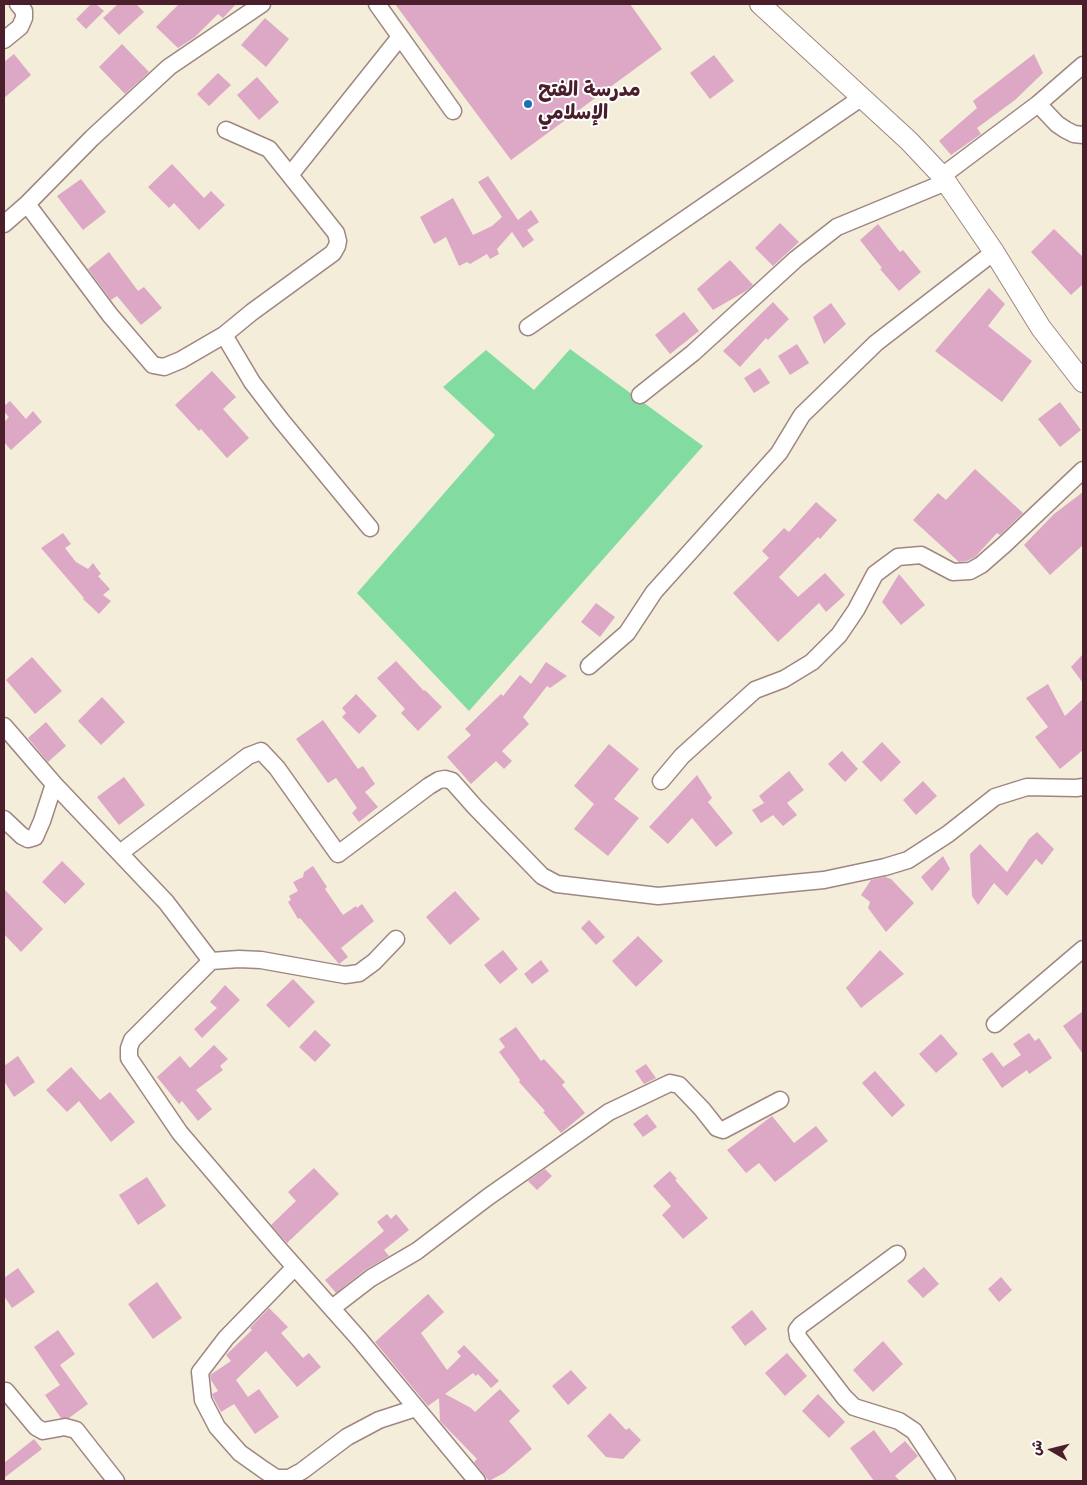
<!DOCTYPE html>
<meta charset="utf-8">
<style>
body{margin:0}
#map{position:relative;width:1087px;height:1485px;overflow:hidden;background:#f4edd9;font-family:Mynerve,"Playpen Sans Arabic",sans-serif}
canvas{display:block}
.frame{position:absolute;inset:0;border:5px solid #4a1f2b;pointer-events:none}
.north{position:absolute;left:1027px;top:1425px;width:50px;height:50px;-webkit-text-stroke:4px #fff;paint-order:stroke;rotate:278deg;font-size:14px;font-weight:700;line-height:20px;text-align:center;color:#4a1f2b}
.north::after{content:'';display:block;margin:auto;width:18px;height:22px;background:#4a1f2b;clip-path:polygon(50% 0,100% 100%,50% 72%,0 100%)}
</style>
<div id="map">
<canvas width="1087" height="1485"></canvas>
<div class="frame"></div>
<div class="north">ش</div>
</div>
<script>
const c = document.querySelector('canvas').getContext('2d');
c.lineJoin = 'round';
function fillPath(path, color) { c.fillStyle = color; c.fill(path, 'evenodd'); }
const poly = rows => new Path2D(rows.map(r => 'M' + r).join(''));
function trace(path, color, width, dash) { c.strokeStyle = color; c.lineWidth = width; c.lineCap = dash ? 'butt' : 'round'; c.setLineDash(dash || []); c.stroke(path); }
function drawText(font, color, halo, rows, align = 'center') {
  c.font = font + ' Mynerve,"Playpen Sans Arabic",sans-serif'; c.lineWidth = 4; c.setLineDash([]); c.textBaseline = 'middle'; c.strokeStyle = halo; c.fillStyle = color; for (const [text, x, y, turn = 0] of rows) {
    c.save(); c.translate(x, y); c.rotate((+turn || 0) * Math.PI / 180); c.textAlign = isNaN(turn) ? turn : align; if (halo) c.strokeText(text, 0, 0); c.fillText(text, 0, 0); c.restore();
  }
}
fillPath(poly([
 [570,349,703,446,469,711,357,593,495,435,443,387,486,350,534,390]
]), '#82dca2');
fillPath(poly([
 [91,4,96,4,104,11,86,29,76,19],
 [118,4,136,4,144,12,119,35,103,18],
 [179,4,236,4,223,18,218,14,195,37,178,48,156,27],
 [395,4,630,4,662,49,511,160],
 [265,18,289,39,266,67,241,45],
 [122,44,149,72,125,94,99,67],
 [14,54,31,75,4,98,4,62],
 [1034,54,1043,73,1015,100,977,128,981,134,951,155,939,141,977,108,973,101],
 [714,55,734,81,710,99,690,73],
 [218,73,231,85,209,106,197,94],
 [257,77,279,102,259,120,237,95],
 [172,164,204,198,211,191,225,205,199,230,174,203,169,208,148,187],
 [488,176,518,220,531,210,539,222,527,230,534,240,523,248,512,232,497,249,499,254,490,259,487,254,470,264,467,262,459,266,446,237,434,244,420,217,453,198,473,235,492,226,502,217,478,182],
 [81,179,106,212,83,230,57,196],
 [780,223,799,242,773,266,755,248],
 [878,224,900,252,903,250,921,272,899,291,880,269,882,268,860,240],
 [1054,229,1083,257,1083,284,1071,295,1031,252],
 [109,252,138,291,144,287,162,308,141,325,117,296,111,300,88,269],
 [730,260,753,285,746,291,713,310,697,289],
 [989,288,1005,304,988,326,1032,361,1002,402,935,351],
 [773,302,789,319,768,340,766,338,740,367,723,351],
 [831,303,846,324,824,344,813,317],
 [684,312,699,331,670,354,655,335],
 [797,344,809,363,790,375,778,356],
 [760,368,770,383,754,393,744,378],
 [212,371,236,397,223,409,249,438,227,458,201,429,199,431,175,405],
 [10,401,26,419,33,411,42,422,11,450,4,442,4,422,9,417,4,412,4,406],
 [1060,402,1081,430,1060,447,1038,419],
 [975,469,1023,513,1000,535,997,533,975,557,967,561,959,562,913,520,938,493,946,500],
 [1083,492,1083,545,1050,575,1024,545,1054,514],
 [816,502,837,520,820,539,818,537,779,577,798,597,825,573,845,595,826,612,819,603,778,642,733,593,769,558,762,551,784,528,789,532],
 [63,533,71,544,65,548,76,562,88,569,93,563,101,574,98,576,110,589,103,595,111,601,99,614,83,599,84,598,41,548],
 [899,574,925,605,901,625,882,602],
 [596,603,615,617,600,637,581,622],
 [1083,654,1083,683,1071,667],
 [32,657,62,691,35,714,6,680],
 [396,661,424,691,425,690,442,707,418,731,401,713,405,709,377,678],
 [546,662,567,676,550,688,547,686,523,717,529,724,502,751,512,761,504,769,496,761,471,784,447,757,471,735,465,729,501,694,503,696,520,675,531,684],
 [1048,684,1065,716,1083,699,1083,750,1060,769,1035,737,1048,727,1026,698],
 [356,694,377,716,359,734,342,717,346,713,342,708],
 [102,697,125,722,101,745,78,721],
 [323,720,358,769,363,766,375,784,365,792,378,807,359,822,352,813,357,808,336,778,328,783,296,739],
 [46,722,66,746,48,762,28,738],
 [882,742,901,762,881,782,862,762],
 [609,744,639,769,614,799,639,818,608,856,574,829,594,804,574,786],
 [842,751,858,769,845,782,828,764],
 [789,771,804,790,787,803,797,815,783,826,773,815,761,823,752,810,764,803,759,796],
 [697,775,712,798,708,802,733,833,716,847,692,818,668,844,649,827],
 [124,777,145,805,119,825,97,797],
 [923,781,937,796,916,815,903,800],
 [1037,832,1054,849,1042,865,1036,859,1007,896,994,883,978,905,972,896,970,854,980,844,1007,872,1029,839],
 [943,856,950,869,932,891,921,877],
 [62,861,85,884,65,904,42,882],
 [313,866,327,887,325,889,343,915,356,906,357,908,362,904,374,921,341,948,348,957,339,964,300,918,298,919,288,902,291,900,289,896,298,891,293,882,303,877,304,872],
 [885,877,891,879,914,903,886,932,868,908,870,902,861,895,871,880],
 [4,889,43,929,21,952,4,934],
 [455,891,480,919,450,945,426,917],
 [589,920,605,937,596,945,581,928],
 [638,936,663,961,636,987,612,961],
 [503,950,518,969,500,984,484,965],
 [880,950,904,974,861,1008,846,988],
 [541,960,549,971,532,984,524,974],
 [293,979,315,1002,289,1028,266,1005],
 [225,985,240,1000,202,1038,194,1029,217,1008,210,1002],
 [1083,1011,1083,1054,1063,1026],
 [516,1027,541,1061,544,1059,565,1082,562,1085,585,1113,561,1133,543,1112,545,1111,519,1082,520,1080,499,1052,505,1047,499,1039],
 [315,1030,331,1045,315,1062,299,1047],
 [1029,1033,1035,1041,1039,1038,1052,1058,1029,1074,1027,1070,1002,1088,982,1059,992,1052,1003,1067,1021,1055,1013,1044],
 [941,1034,958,1054,936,1073,919,1054],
 [214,1045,228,1059,220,1066,223,1070,196,1090,212,1109,198,1121,182,1101,179,1104,157,1077,180,1056,190,1068],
 [18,1056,35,1082,14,1097,4,1081,4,1066],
 [646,1064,656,1078,644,1084,635,1071],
 [71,1067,100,1100,110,1092,135,1122,111,1142,79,1101,67,1112,46,1090],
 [875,1071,905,1105,892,1117,862,1083],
 [647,1114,657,1127,643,1137,633,1124],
 [772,1116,794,1143,816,1126,828,1141,775,1182,759,1163,746,1173,727,1150],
 [314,1168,339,1194,287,1243,271,1225,296,1201,288,1192],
 [545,1169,552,1176,537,1190,528,1181],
 [670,1171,677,1179,675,1180,708,1218,683,1239,662,1215,671,1206,653,1186],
 [147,1177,166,1206,138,1225,119,1195],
 [387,1214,391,1219,396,1214,409,1230,384,1250,389,1256,365,1270,336,1293,325,1280,384,1231,377,1222],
 [924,1267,939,1284,923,1298,907,1281],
 [18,1268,35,1292,12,1308,4,1296,4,1278],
 [1001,1277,1012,1290,999,1302,988,1289],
 [157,1282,182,1318,153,1339,128,1304],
 [428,1294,444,1312,421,1333,447,1370,461,1356,457,1352,464,1345,499,1381,491,1388,478,1374,476,1376,473,1373,445,1394,471,1408,475,1412,500,1389,520,1411,509,1421,532,1449,504,1473,489,1481,474,1462,477,1459,440,1421,439,1398,428,1406,375,1342],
 [269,1308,288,1327,281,1333,303,1358,309,1353,321,1367,297,1387,266,1351,236,1380,248,1397,259,1389,279,1417,255,1434,234,1404,221,1412,213,1397,212,1394,218,1391,211,1380,210,1375,231,1361,226,1355,252,1330,250,1328],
 [752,1310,767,1329,745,1346,731,1327],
 [58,1330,75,1354,60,1365,88,1404,69,1418,61,1418,45,1395,60,1385,34,1347],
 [883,1341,903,1364,873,1392,853,1370],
 [787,1353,807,1376,785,1396,765,1373],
 [571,1370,587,1388,568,1405,552,1386],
 [818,1394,845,1422,829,1438,802,1411],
 [610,1413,626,1430,629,1428,641,1440,623,1459,606,1457,587,1436],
 [874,1430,891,1453,905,1441,918,1456,895,1476,900,1481,874,1481,850,1448],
 [34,1439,42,1449,4,1478,4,1463]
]), '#dca8c5');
const minor = poly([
 [377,4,453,111],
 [4,40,20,27,24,18,24,11,18,4],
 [1038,104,1083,65],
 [290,175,400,37],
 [942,176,1038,104,1057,124,1066,130,1074,134,1083,135],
 [27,204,110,315,153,365,164,367,181,360,224,335,252,312,333,253,337,246,338,241,336,233,269,149,226,130],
 [4,224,27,204,92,138,169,67,262,4],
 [528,327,861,98],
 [224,335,252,382,281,420,370,528],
 [640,395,693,353,796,259,837,227,946,182],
 [589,666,627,633,654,592,779,453,802,415,876,343,994,252],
 [4,726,54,784,166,902,211,961],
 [661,781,682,756,755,690,784,679,812,662,839,635,856,610,875,574,898,557,921,555,953,572,970,571,981,565,1005,544,1083,470],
 [4,819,22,836,28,839,35,837,42,821,54,784],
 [120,853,248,756,261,751,277,768,338,854,429,786,439,780,445,779,452,781,475,807,542,876,557,884,658,896,824,880,885,867,908,860,948,834,995,797,1027,787,1076,788,1083,787],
 [396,939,374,962,359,973,345,975,261,960,239,959,211,961,132,1040,129,1048,129,1058,180,1133,279,1249,359,1339,477,1481],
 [995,1024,1083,949],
 [897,1254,801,1325,797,1330,798,1337,844,1397,854,1407,899,1421,914,1431,947,1481],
 [295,1267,226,1338,200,1372,203,1400,217,1427,240,1453,264,1470,276,1478,289,1478,302,1471,347,1437,379,1420,416,1408],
 [332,1308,371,1278,417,1251,488,1197,609,1112,670,1083,679,1085,702,1109,717,1128,723,1130,780,1100],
 [6,1391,36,1427,43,1431,65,1427,76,1430,116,1481]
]);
const tertiary = poly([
 [760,4,909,141,942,176,994,252,1041,328,1083,382]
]);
trace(minor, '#9f8682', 19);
trace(tertiary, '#9f8682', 22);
trace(minor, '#fff', 16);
trace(tertiary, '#fff', 20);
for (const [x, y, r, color] of [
 [528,104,5,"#1f6fb2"]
]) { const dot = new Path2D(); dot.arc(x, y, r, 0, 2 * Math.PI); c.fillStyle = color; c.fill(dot); trace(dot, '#fff', 2); }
drawText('bold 20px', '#4a1f2b', '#fff', [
 ["مدرسة الفتح",538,92],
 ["الإسلامي",538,115]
], 'left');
</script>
